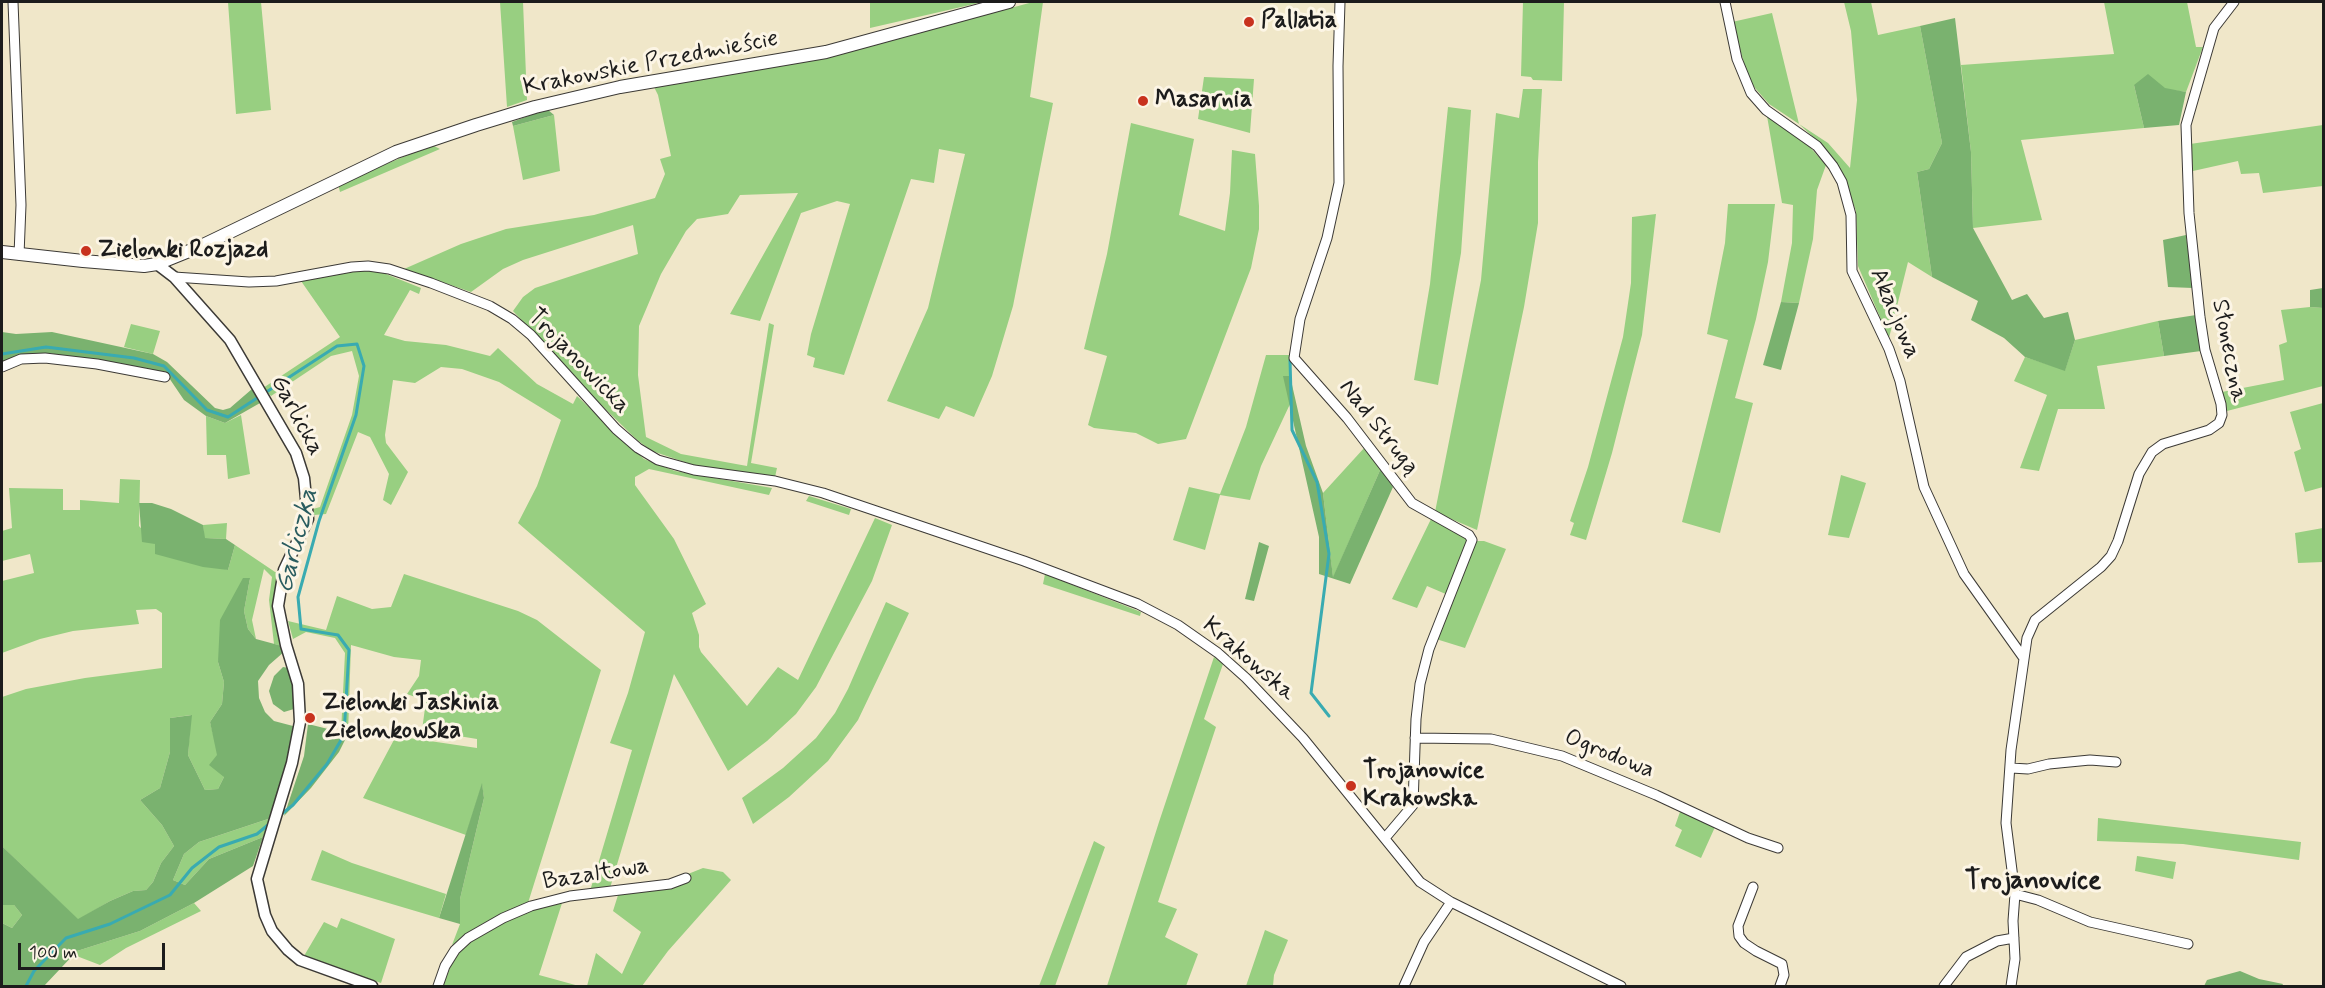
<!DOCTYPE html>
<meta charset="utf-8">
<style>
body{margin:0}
#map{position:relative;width:2325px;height:988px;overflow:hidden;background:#f0e7c9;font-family:Mynerve,sans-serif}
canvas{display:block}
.frame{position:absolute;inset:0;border:3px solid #1c1c1c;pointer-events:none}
.scale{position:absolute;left:18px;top:943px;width:147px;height:27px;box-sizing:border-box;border:3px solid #1c1c1c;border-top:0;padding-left:8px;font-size:18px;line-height:21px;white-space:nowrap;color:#1c1c1c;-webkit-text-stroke:4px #fcf5e5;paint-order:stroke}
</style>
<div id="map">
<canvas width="2325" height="988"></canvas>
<div class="frame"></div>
<div class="scale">100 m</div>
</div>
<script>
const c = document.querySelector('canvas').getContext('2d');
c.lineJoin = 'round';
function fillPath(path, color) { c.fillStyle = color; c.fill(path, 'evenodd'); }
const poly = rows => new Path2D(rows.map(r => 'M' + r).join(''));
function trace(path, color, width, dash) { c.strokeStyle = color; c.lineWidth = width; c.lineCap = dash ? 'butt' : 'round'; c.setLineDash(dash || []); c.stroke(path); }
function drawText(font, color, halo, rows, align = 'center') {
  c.font = font + ' Mynerve,sans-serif'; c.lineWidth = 6; c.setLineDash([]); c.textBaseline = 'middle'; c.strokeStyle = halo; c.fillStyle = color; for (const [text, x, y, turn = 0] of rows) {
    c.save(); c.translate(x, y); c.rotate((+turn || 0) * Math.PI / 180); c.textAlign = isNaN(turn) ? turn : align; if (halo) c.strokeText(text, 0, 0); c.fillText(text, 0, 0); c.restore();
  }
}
fillPath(poly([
 [228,2,261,2,271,110,236,114],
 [500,2,523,2,527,100,507,107],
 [870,2,983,2,870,28],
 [1033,2,1043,2,1030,97,1053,103,1013,306,992,376,974,417,946,406,939,419,887,401,928,308,965,154,939,149,934,183,911,179,844,375,813,367,815,358,807,355,811,334,850,204,837,201,801,213,760,321,730,314,798,193,740,195,728,214,697,219,686,231,661,274,639,326,638,375,646,437,681,454,747,466,769,323,774,325,751,463,777,468,775,477,696,466,652,451,637,440,589,393,513,311,523,297,535,288,638,254,633,225,523,260,503,269,471,292,404,269,461,244,506,229,594,215,655,198,665,174,660,159,671,156,658,95,654,87,829,57],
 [1523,2,1564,2,1562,81,1533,80,1531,77,1521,76],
 [1844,2,1871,2,1878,35,1920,26,1942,143,1929,169,1917,172,1932,277,1908,262,1889,338,1858,266,1856,211,1841,171,1824,147,1799,124,1769,104,1755,88,1748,77,1732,22,1772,13,1799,124,1828,143,1850,168,1857,100,1851,31],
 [2104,2,2187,2,2196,47,2203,47,2186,92,2134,85,2144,128,2021,140,2042,220,1973,228,1971,152,1961,65,2114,54],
 [1204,77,1254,79,1250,133,1198,119],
 [1523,89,1542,89,1538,162,1538,223,1524,307,1477,530,1435,512,1481,280,1496,113,1519,118],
 [1448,107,1471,110,1461,253,1438,385,1414,380,1430,284],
 [554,115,560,171,523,180,513,126],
 [1767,116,1799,135,1826,165,1817,190,1813,239,1799,303,1781,302,1792,243,1793,205,1782,203],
 [1131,123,1194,139,1179,215,1225,231,1230,193,1232,150,1255,154,1259,206,1259,229,1251,268,1186,439,1158,444,1136,433,1094,428,1088,425,1107,356,1084,349,1107,254],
 [2323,125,2323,186,2263,193,2259,173,2241,174,2238,161,2193,171,2190,144],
 [432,145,440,149,340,192,338,184],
 [1728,204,1775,204,1768,262,1756,319,1735,398,1753,403,1720,533,1682,522,1728,340,1707,334,1725,243],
 [1656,214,1642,335,1612,453,1586,540,1570,535,1574,523,1570,521,1588,467,1623,337,1631,283,1632,217],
 [362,270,381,272,421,288,419,294,410,290,384,335,405,341,446,345,490,356,498,348,537,384,573,404,577,396,644,459,675,471,772,488,769,495,649,469,635,477,635,485,674,539,706,604,692,613,699,635,699,647,701,652,747,706,778,667,798,680,875,518,892,525,872,581,816,687,796,714,767,741,728,771,674,674,610,888,590,891,632,750,610,743,628,693,645,632,518,523,537,486,561,420,499,382,462,369,441,367,415,383,393,380,385,435,386,443,408,472,391,505,383,500,389,474,370,437,358,432,326,514,314,515,313,509,320,507,352,415,359,376,352,351,331,356,271,396,263,388,340,337,301,281],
 [2310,307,2323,308,2323,386,2227,411,2222,392,2284,380,2279,345,2287,342,2281,310],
 [2158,321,2164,356,2097,366,2105,409,2058,409,2039,471,2020,468,2047,395,2014,381,2025,357,2065,370,2075,340],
 [131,324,160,331,153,354,124,347],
 [1266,355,1289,355,1292,360,1290,376,1284,376,1290,404,1261,466,1250,500,1220,495,1205,550,1173,540,1189,487,1220,494,1246,427],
 [2323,403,2323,487,2305,492,2294,452,2301,449,2290,412],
 [241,415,250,474,228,479,226,455,207,455,206,416,225,423],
 [1365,447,1381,468,1333,578,1323,493],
 [1841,475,1866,483,1849,538,1828,535],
 [120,479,140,480,139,526,155,544,228,570,235,545,278,574,275,604,282,646,274,644,269,600,272,577,264,569,252,620,256,639,248,629,244,611,250,578,218,662,224,682,222,704,210,722,224,777,218,789,205,790,188,755,191,715,170,718,170,752,160,788,140,800,162,825,174,846,161,863,153,882,146,890,133,891,110,901,78,920,2,846,2,697,26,689,85,678,162,668,162,613,156,609,136,610,139,624,73,631,40,639,2,653,2,581,34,573,30,554,2,561,2,531,12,528,9,488,63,489,63,510,80,510,80,500,119,503],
 [809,496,851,509,849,515,806,501],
 [1432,517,1466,536,1468,544,1448,595,1427,586,1417,608,1392,599],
 [227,523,226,539,204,538,203,525],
 [2323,528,2323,562,2298,563,2295,533],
 [1477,541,1484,541,1506,549,1465,648,1436,639],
 [404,574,518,611,537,620,601,670,528,903,482,924,452,945,460,924,460,899,484,798,482,785,466,835,363,798,396,736,477,748,477,739,422,730,426,701,407,694,419,676,421,660,394,657,351,645,348,734,341,732,345,653,335,638,306,632,293,639,288,621,326,630,337,596,372,609,391,607],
 [1045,574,1141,612,1140,616,1043,584],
 [886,602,909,613,858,720,828,761,789,797,753,824,742,798,783,768,816,738,835,713,848,689],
 [1214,657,1223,664,1204,719,1216,727,1158,902,1177,909,1165,937,1198,954,1186,986,1107,986,1159,822],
 [1681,809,1715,827,1701,858,1675,846,1682,830,1675,826],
 [271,818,263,837,209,859,185,885,173,880,184,854,199,842],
 [2098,818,2301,842,2299,860,2183,844,2097,841],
 [1094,841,1105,847,1055,986,1039,986],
 [322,850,352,863,446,894,439,918,311,880],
 [2137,856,2176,862,2173,879,2135,871],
 [703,868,723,872,731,880,668,951,642,986,587,986,596,953,622,974,641,932,613,911,619,892,690,879,688,874],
 [563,900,539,975,579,986,443,986,455,955,464,945,506,919],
 [194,903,201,911,126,948,100,965,74,955,77,951,140,931],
 [2,905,14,905,22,915,12,928,2,923],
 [341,918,395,939,381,983,304,956,324,922,337,928],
 [1265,930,1288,940,1274,975,1273,986,1246,986]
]), '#98cf81');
fillPath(poly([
 [1955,18,1971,152,1973,228,2012,300,2027,294,2044,318,2068,312,2075,340,2065,371,2025,357,2004,338,1971,320,1978,301,1932,277,1917,172,1929,169,1942,143,1920,26],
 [2148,74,2165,88,2186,92,2179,125,2144,128,2134,85],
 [547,109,554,115,513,126,512,122],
 [2186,235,2193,288,2168,287,2163,240],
 [2323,288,2323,308,2310,307,2310,290],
 [1781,302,1799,303,1781,370,1763,365],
 [2196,315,2201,351,2164,356,2158,321],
 [2,332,16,334,52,332,153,354,167,362,215,408,223,410,230,408,252,389,260,403,225,423,206,416,184,400,165,372,48,353,20,356,2,364],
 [1283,376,1290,376,1306,446,1323,493,1333,577,1381,468,1393,487,1350,584,1319,574,1319,537],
 [139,503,152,503,171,509,203,525,205,538,226,539,235,545,228,570,203,567,155,554,155,544,142,542],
 [1259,542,1269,546,1254,601,1245,599],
 [243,578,250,578,244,611,248,629,256,639,282,646,285,651,269,665,258,681,259,698,265,712,274,721,293,726,291,749,271,818,199,842,184,854,173,880,185,885,209,859,263,837,253,866,194,903,140,931,77,951,44,986,2,986,2,923,12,928,22,915,14,905,2,905,2,846,78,919,110,901,133,891,146,890,153,882,161,863,174,846,162,825,140,800,160,788,170,752,170,718,192,715,188,755,205,790,218,789,224,777,209,765,217,755,210,722,222,704,224,682,218,662,220,620],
 [283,667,289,668,295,694,294,709,284,712,273,704,269,691,274,676],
 [308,724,348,734,339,752,311,788,284,816,304,756],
 [482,783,484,798,460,899,460,924,439,918],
 [2240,971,2259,979,2283,984,2282,986,2204,986,2207,980]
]), '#7ab26f');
trace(poly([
 [2,354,46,347,134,358,164,366,207,410,228,417,337,346,357,344,364,366,356,415,319,521,298,597,301,629,338,635,349,650,344,735,327,764,293,805,279,816],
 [1290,360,1292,430,1317,482,1329,554,1311,693,1329,716],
 [26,986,34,971,66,938,110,924,170,895,192,868,219,847,257,834,269,824]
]), '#39abb1', 3);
const minor = poly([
 [13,2,21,205,19,255],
 [1340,2,1338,66,1339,183,1327,238,1300,319,1294,358,1347,418,1412,503,1469,535,1472,540,1429,649,1420,684,1416,719,1413,805,1385,838],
 [1725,2,1737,59,1751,93,1766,110,1817,146,1833,166,1842,182,1851,215,1852,271,1889,349,1900,381,1924,487,1964,574,2023,657],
 [174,277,249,282,276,281,352,267,368,266,389,269,431,283,490,306,512,319,531,335,616,429,638,448,658,460,694,470,775,481,823,493,1024,561,1138,604,1178,625,1218,653,1246,678,1303,738,1420,882,1451,902,1621,986],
 [2,367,21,359,45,358,97,364,165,377],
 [1415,738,1491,739,1562,756,1656,795,1748,838,1778,848],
 [2011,768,2028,769,2049,764,2090,760,2116,762],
 [1753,887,1738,926,1739,936,1744,943,1756,951,1782,964,1784,975,1780,986],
 [2015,894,2038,900,2090,922,2188,944],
 [438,986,445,966,455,950,468,938,503,918,531,906,570,896,670,884,686,878],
 [1404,986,1424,942,1451,902],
 [1944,986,1966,957,1997,941,2014,938],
 [2011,986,2015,959,2013,921,2015,894,2006,823,2011,750,2027,638,2035,620,2101,567,2111,556,2118,541,2139,474,2152,452,2163,444,2209,430,2219,423,2222,415,2221,404,2205,350,2200,317,2189,213,2186,125,2214,28,2234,2]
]);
const tertiary = poly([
 [157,264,174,277,230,340,296,453,304,478,308,519,284,570,278,606,286,645,298,684,300,722,292,763,257,879,265,915,272,931,288,950,300,960,372,986]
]);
const secondary = poly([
 [2,252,83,261,144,266,157,264,199,247,396,152,476,125,535,107,620,87,826,52,1009,2]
]);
trace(minor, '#3c3a36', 11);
trace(tertiary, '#3c3a36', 13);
trace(secondary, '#3c3a36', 14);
trace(minor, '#fff', 9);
trace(tertiary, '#fff', 10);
trace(secondary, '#fff', 12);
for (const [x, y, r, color] of [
 [1249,22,6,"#c8321e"],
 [1143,101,6,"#c8321e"],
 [86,251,6,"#c8321e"],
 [310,718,6,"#c8321e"],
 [1351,786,6,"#c8321e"]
]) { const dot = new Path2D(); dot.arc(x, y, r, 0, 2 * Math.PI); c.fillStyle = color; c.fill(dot); trace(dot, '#fcf5e5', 2); }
drawText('bold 24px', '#1c1c1c', '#fcf5e5', [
 ["Pallatia",1261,22],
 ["Masarnia",1155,101],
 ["Zielonki Rozjazd",98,251],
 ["Zielonki Jaskinia",322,704],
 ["Zielonkowska",322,732],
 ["Trojanowice",1363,772],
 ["Krakowska",1363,800]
], 'left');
drawText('24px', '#1c1c1c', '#fcf5e5', [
 ["Krakowskie Przedmieście",651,64,-11],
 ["Akacjowa",1894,314,67],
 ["Słoneczna",2228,351,79],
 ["Trojanowicka",578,362,46],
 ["Garlicka",296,416,62],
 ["Nad Strugą",1378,428,52],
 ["Krakowska",1248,660,41],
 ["Ogrodowa",1609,755,22],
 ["Bazaltowa",596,875,-9]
]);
drawText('italic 26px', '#295c5f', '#fcf5e5', [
 ["Garliczka",298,541,-76]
]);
drawText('bold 27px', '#1c1c1c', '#fcf5e5', [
 ["Trojanowice",2033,882]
]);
</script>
